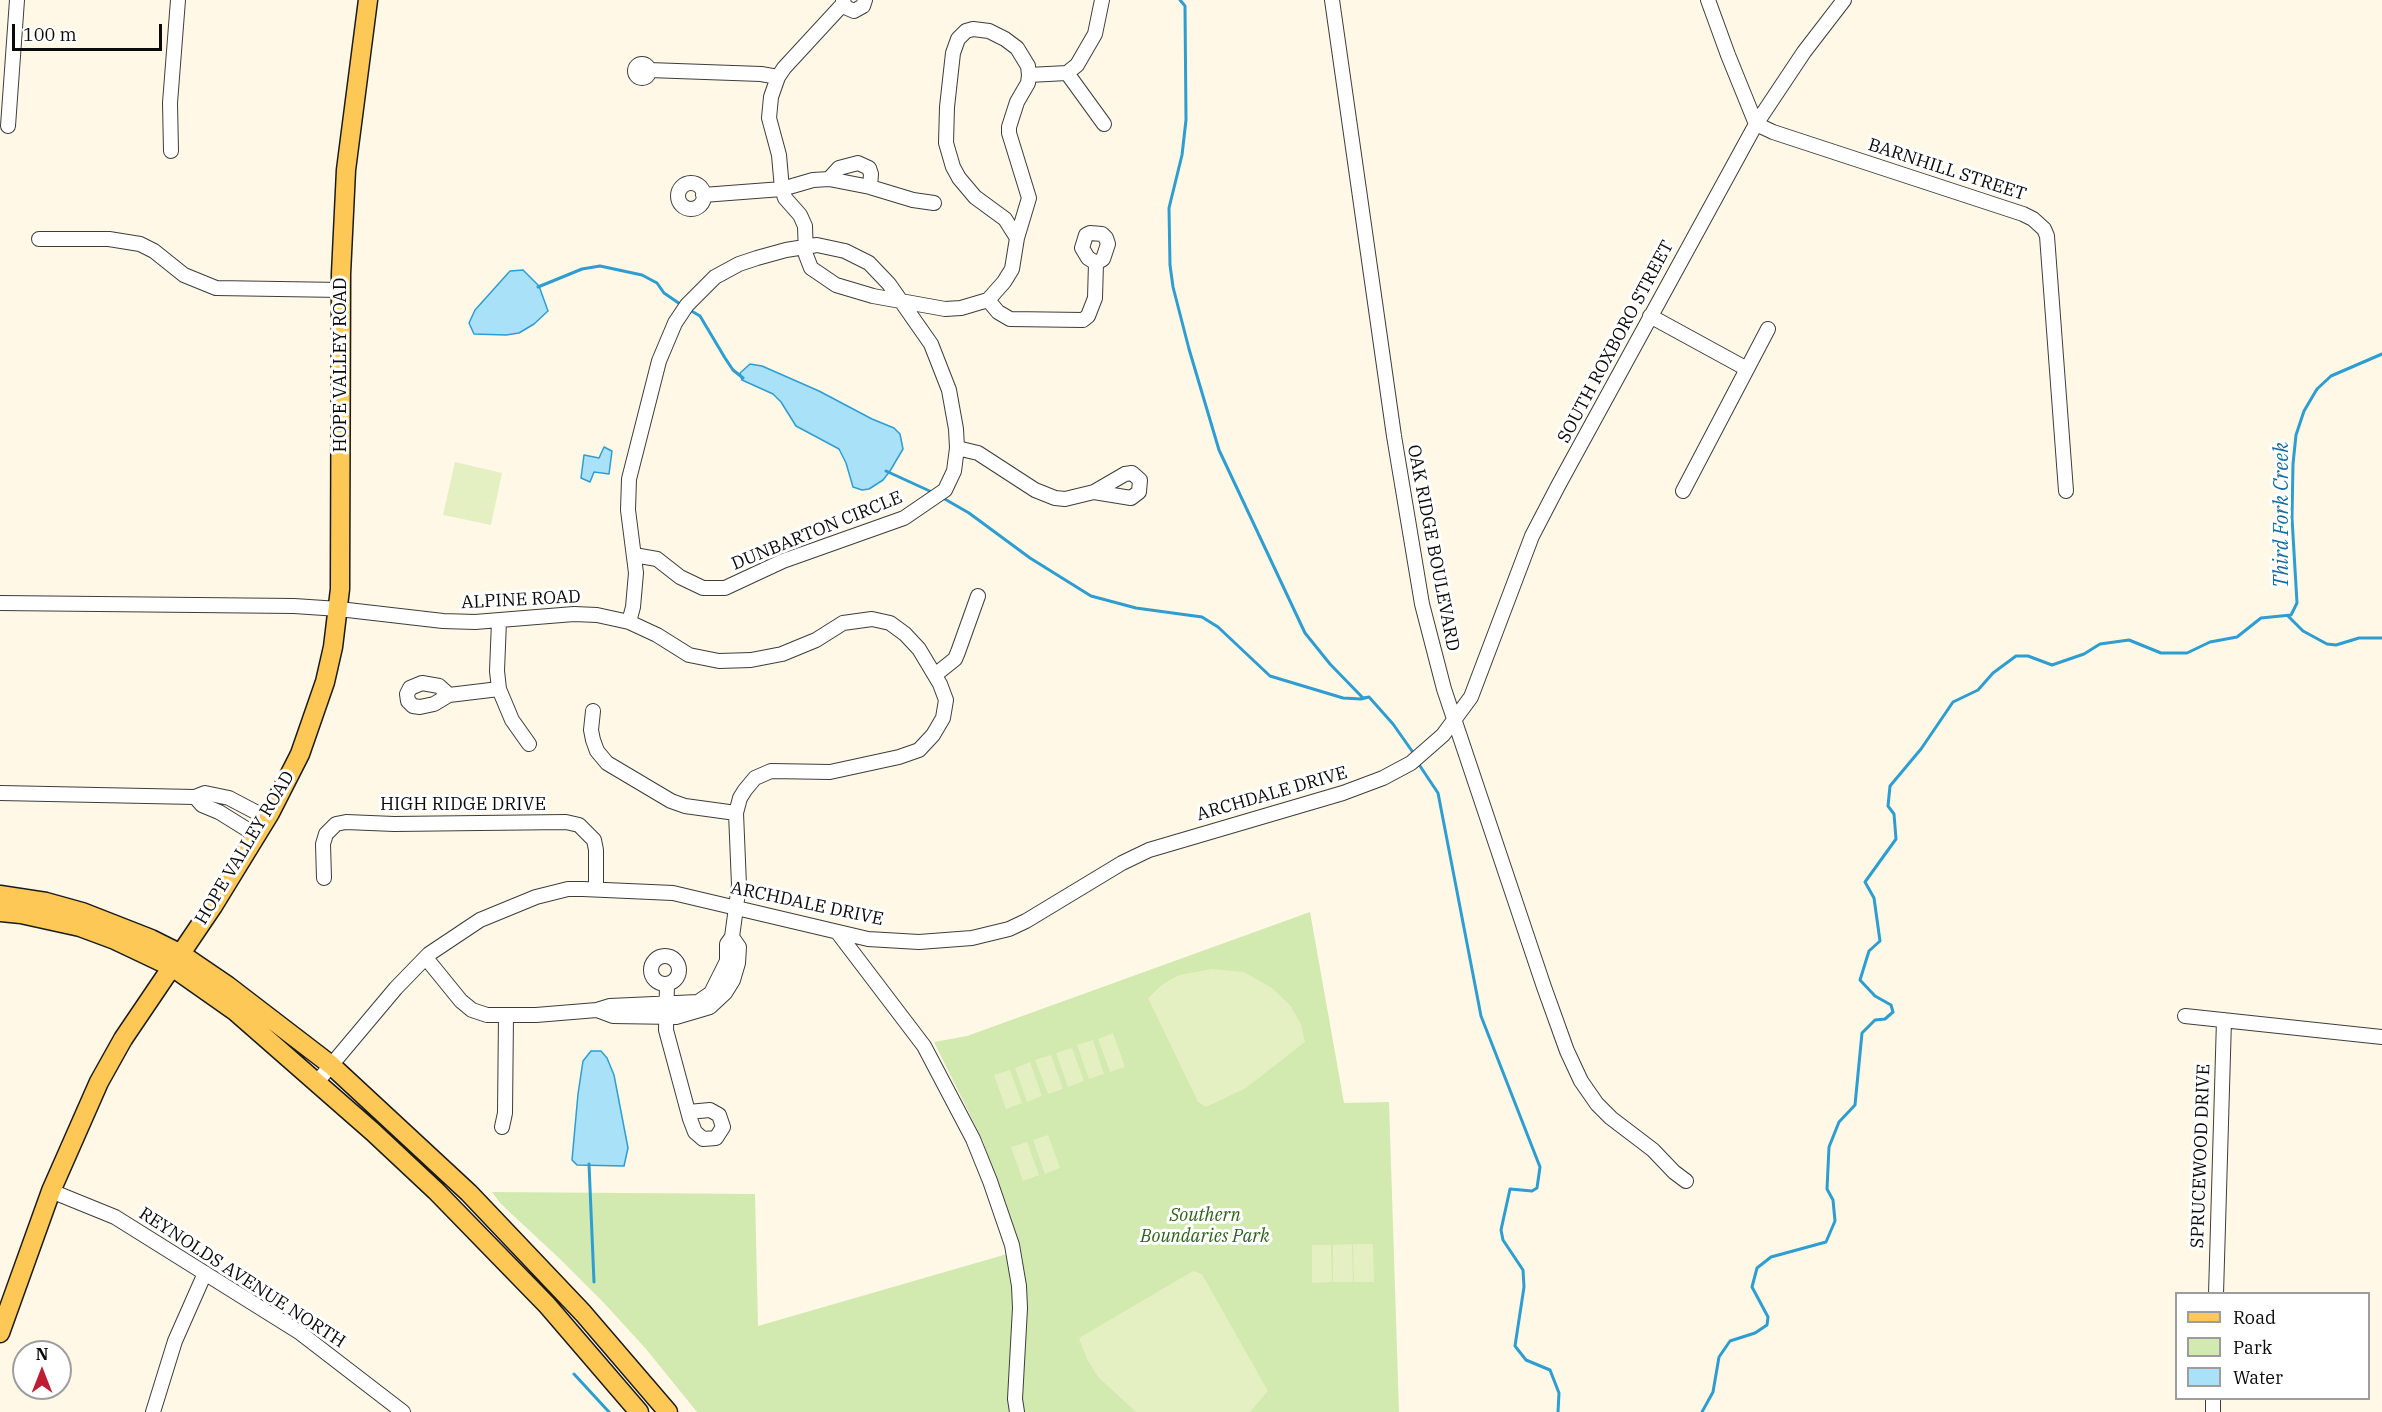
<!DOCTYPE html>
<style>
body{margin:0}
#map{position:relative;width:2382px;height:1412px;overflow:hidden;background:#fff8e6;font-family:"IBM Plex Serif",serif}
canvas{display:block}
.legend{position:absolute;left:2175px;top:1292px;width:195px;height:108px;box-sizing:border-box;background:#fff;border:2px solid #9d9d9d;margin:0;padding:8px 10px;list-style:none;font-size:18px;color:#0a0a0a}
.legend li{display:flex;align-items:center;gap:12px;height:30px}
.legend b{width:30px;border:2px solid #9d9d9d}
.north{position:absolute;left:12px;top:1340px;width:60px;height:60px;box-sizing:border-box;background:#fff;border:2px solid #9d9d9d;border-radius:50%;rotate:0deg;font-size:16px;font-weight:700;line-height:24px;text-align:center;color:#0a0a0a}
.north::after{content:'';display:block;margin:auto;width:21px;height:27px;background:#bd1e33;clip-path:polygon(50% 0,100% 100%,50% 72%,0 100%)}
.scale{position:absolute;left:12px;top:24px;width:150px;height:27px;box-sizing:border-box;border:3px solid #0a0a0a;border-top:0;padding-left:8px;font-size:18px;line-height:21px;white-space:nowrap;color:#0a0a0a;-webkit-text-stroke:4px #fff;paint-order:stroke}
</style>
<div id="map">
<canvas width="2382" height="1412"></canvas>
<ul class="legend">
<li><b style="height:8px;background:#fec857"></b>Road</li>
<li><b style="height:16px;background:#d2e9b0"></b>Park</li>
<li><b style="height:16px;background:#a9e1f8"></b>Water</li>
</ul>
<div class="north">N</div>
<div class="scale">100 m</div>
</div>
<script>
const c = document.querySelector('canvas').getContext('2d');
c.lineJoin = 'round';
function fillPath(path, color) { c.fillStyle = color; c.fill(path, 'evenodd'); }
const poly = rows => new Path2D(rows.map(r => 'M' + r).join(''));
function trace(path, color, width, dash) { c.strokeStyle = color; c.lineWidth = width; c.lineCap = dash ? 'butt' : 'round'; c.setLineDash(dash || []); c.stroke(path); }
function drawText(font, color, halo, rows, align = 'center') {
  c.font = font + ' "IBM Plex Serif",serif'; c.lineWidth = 6; c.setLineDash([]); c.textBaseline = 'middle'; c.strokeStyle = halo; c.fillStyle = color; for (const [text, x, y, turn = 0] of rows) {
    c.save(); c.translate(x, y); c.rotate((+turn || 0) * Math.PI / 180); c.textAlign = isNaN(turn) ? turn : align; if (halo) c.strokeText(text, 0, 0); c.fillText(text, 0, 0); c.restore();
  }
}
fillPath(poly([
 [1310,912,1344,1103,1389,1102,1399,1412,697,1412,646,1349,604,1303,560,1259,501,1204,492,1192,755,1194,758,1326,1021,1250,983,1141,934,1042,967,1036]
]), '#d2e9b0');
fillPath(poly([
 [455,462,502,473,491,525,443,515],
 [1212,969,1244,972,1272,988,1290,1005,1301,1024,1305,1042,1246,1088,1206,1107,1198,1102,1148,998,1163,984,1179,975],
 [1113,1033,1125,1067,1110,1072,1098,1039],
 [1093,1040,1104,1074,1089,1079,1077,1045],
 [1072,1048,1084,1081,1068,1087,1056,1053],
 [1051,1055,1063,1089,1048,1094,1035,1060],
 [1030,1062,1042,1096,1027,1102,1015,1068],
 [1010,1070,1022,1103,1006,1109,994,1075],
 [1048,1135,1060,1168,1045,1174,1033,1140],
 [1027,1142,1039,1175,1023,1181,1011,1147],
 [1352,1244,1353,1282,1333,1282,1333,1245],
 [1353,1244,1373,1244,1374,1282,1354,1282],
 [1312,1245,1331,1245,1332,1282,1312,1283],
 [1193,1271,1202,1274,1268,1391,1250,1412,1136,1412,1098,1377,1087,1359,1079,1338]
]), '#e4f0c2');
const water = poly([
 [523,270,539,286,548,311,534,324,519,333,506,335,474,334,469,323,475,310,510,271,523,270],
 [750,364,762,366,819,391,872,419,894,428,900,434,903,449,890,471,883,480,869,489,862,490,853,487,846,463,839,449,796,426,781,402,773,394,742,380,740,373,750,364],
 [604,447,612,451,609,474,594,472,590,482,581,478,584,455,599,458,604,447],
 [591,1051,601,1051,607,1058,614,1075,628,1148,624,1166,577,1165,572,1160,578,1094,583,1061,591,1051]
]);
fillPath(water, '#a9e1f8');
trace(water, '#2e9dd1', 1.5);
trace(poly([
 [1180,0,1185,6,1186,120,1182,155,1169,208,1170,265,1173,287,1189,349,1219,450,1305,633,1330,664,1363,698,1369,697,1393,724,1412,751],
 [538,287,582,269,600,266,642,275,657,283,664,293,683,306],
 [688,309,700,316,725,358,733,370,743,378],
 [886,471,934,493],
 [943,498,969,513,1030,558,1091,596,1136,608,1202,617,1218,627,1270,676,1343,698,1361,699,1369,697],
 [2288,616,2303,631,2327,644,2336,645,2359,638,2382,638],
 [1420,766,1438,793,1481,1016,1540,1167,1537,1188,1532,1191,1510,1189,1501,1230,1503,1240,1523,1270,1524,1287,1515,1346,1526,1360,1550,1370,1559,1393,1558,1412],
 [589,1164,594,1282],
 [574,1374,609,1412],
 [1702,1412,1713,1392,1719,1357,1730,1341,1755,1333,1767,1325,1768,1317,1752,1287,1757,1268,1771,1257,1826,1242,1835,1221,1833,1200,1827,1189,1829,1147,1839,1122,1855,1105,1862,1033,1875,1020,1885,1019,1893,1012,1891,1005,1875,996,1860,980,1869,951,1880,941,1874,898,1865,882,1896,839,1894,814,1888,806,1890,786,1921,749,1953,702,1978,690,1993,673,2016,656,2028,656,2052,665,2084,654,2100,644,2129,640,2161,653,2187,653,2210,642,2237,637,2261,618,2291,615,2297,603,2292,518,2293,464,2296,435,2304,411,2317,389,2331,376,2382,354]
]), '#2e9dd1', 3);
const minor = poly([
 [843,0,845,7,854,11,863,6,865,0],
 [1332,0,1394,436,1422,604,1444,689,1544,987,1567,1051,1581,1081,1597,1104,1611,1118,1653,1150,1674,1172,1686,1181],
 [1708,0,1728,55,1756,124,1773,132,2023,214,2033,219,2044,229,2047,236,2066,491],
 [843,4,784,68,778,77,771,97,769,118,779,155,782,189,785,198,800,215,805,226,806,255,811,268,836,285,873,296,945,309,961,308,988,300,1004,282,1012,269,1017,238,1005,219,975,197,959,178,953,167,946,143,947,107,953,53,958,39,966,31,973,29,989,31,1005,39,1017,48,1028,66,1029,75,1028,83,1017,102,1009,127,1009,133,1029,198,1017,238],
 '635 71a7 7 0 1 1 14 0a7 7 0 1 1-14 0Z',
 [649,70,761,74,778,77],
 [1067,73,1104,124],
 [1029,75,1067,73,1077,65,1095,34,1102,0],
 [8,126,17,0],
 [171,151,170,103,178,0],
 [829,179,839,168,858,163,869,168,871,174,870,187],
 '678 196a13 13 0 1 1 26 0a13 13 0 1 1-26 0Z',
 [703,195,782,189,813,180,829,179,870,187,913,200,934,203],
 [1090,233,1102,234,1106,238,1108,244,1103,259,1096,263,1088,258,1082,248,1086,235,1090,233],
 [39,239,109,239,140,244,154,251,184,275,216,288,341,290],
 [988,300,998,312,1010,319,1083,320,1088,316,1095,298,1096,263],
 [1650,316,1747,369],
 [957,448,978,453,1035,490,1055,498,1065,499,1094,492,1125,474,1132,473,1140,480,1139,492,1131,498,1094,492],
 [1683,491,1768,329],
 [0,603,294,606,339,609,443,621,475,622,574,614,597,615,629,622,657,635,689,655,719,661,751,660,782,654,816,640,843,623,872,619,890,623,905,634,919,649,940,684,946,700,943,718,933,735,919,750,899,757,830,772,771,771,755,778,745,790,740,798,736,813,739,885,732,937,727,944,727,961,711,993,698,1002,610,1006,597,1010,536,1015,487,1015,472,1010,461,1001,426,958],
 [499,621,497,671,499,689,512,720,529,744],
 [629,622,633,607,636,573,628,510,629,479,659,361,675,323,687,305,715,277,739,264,757,258,786,250,817,245,845,251,869,263,889,284,931,344,949,390,956,429,957,448,954,471,945,490,904,518,783,561,725,588,703,588,680,577,657,559,634,555],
 [935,675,955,659,958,652,978,596],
 [449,695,434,704,420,707,413,706,408,701,407,694,410,688,422,683,439,686,449,695,499,689],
 [593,711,591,730,593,740,597,751,607,763,671,801,685,806,736,813],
 [0,793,195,797,205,793,229,798,267,818],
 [195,797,202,805,219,812,256,835],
 [324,878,323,844,326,834,336,824,346,822,394,824,566,822,579,825,594,840,596,850,596,889],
 [838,933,924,1046,973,1139,990,1181,1012,1245,1019,1286,1020,1308,1015,1399,1017,1412],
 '651 970a14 14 0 1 1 28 0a14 14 0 1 1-28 0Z',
 [667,984,666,1030,690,1119,695,1132,703,1139,716,1138,723,1127,719,1115,710,1110,688,1112],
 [597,1010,613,1016,676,1017,710,1007,725,993,733,980,738,963,739,947,732,937],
 [2185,1016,2382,1037],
 [317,1082,396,988,429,954,480,920,536,897,568,889,583,889,673,893,868,939,919,942,972,938,1009,929,1026,921,1122,863,1149,850,1343,793,1383,778,1411,763,1443,735,1471,697,1532,536,1558,486,1756,124,1804,52,1844,0],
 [502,1127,505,1113,506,1015],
 [51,1191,115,1217,299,1332,403,1412],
 [2216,1294,2224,1020],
 [153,1412,175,1341,205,1273],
 [2213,1412,2213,1398]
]);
const major = poly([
 [0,895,46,902,82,912,151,939,181,954,228,986,331,1065,469,1193,583,1313,668,1412],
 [0,912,21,914,80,927,115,940,172,967,236,1012,373,1132,436,1191,547,1305,639,1412],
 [0,1333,51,1191,99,1082,123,1039,213,906,270,813,300,754,325,682,333,647,340,589,341,274,346,170,368,0]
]);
trace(minor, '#3d3d3d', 16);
trace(major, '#1b1b1b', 21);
trace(minor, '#fff', 14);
trace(major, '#fec857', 18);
drawText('18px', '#0a0a0a', '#fff', [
 ["BARNHILL STREET",1947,170,18],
 ["SOUTH ROXBORO STREET",1616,342,-62],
 ["HOPE VALLEY ROAD",341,365,-90],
 ["DUNBARTON CIRCLE",817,531,-22],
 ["OAK RIDGE BOULEVARD",1433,548,79],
 ["ALPINE ROAD",521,600,-3],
 ["ARCHDALE DRIVE",1272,794,-16],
 ["HIGH RIDGE DRIVE",463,805],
 ["HOPE VALLEY ROAD",245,848,-59],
 ["ARCHDALE DRIVE",807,904,12],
 ["SPRUCEWOOD DRIVE",2201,1156,-88],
 ["REYNOLDS AVENUE NORTH",242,1278,33]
]);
drawText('italic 18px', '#2e6219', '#fff', [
 ["Southern",1205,1216],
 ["Boundaries Park",1205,1237]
]);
drawText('italic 20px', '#116b9e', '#fff', [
 ["Third Fork Creek",2282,515,-90]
]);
</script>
